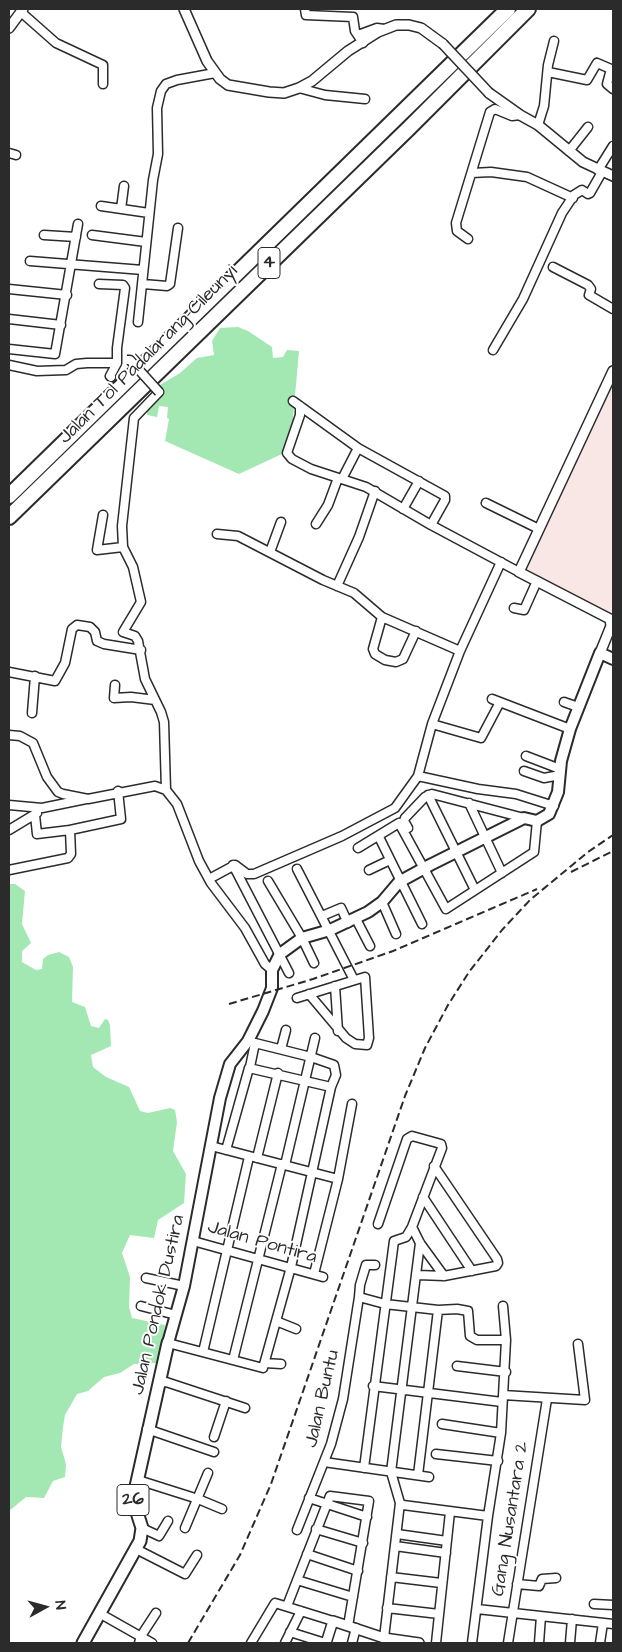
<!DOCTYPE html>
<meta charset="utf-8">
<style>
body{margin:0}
#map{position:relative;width:622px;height:1652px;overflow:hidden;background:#fff;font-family:"Architects Daughter",sans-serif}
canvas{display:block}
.frame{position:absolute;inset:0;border:10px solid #2b2b2b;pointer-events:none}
.north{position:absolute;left:20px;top:1582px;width:50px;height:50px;-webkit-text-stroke:4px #fff;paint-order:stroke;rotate:83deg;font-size:14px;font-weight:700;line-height:20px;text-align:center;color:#2b2b2b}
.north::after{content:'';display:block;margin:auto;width:18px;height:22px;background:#2b2b2b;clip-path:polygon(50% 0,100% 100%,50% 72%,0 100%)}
</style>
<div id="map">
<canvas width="622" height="1652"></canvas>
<div class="frame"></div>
<div class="north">N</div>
</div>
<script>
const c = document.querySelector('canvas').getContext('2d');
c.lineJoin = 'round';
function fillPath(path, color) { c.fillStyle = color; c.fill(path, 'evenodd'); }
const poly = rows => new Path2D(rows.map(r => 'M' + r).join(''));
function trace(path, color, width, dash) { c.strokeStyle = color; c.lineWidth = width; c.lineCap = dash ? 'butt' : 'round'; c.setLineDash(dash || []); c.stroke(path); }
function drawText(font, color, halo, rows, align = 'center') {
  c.font = font + ' "Architects Daughter",sans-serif'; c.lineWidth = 4; c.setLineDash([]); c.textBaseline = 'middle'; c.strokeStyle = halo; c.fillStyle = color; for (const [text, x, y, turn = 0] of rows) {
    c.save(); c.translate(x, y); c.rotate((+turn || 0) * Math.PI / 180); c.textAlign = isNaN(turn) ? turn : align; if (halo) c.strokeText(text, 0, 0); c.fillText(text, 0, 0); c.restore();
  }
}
fillPath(poly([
 [613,382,613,615,529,574,525,566]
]), '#f9e7e5');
fillPath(poly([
 [238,327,248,331,272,347,273,358,283,357,287,350,299,351,292,429,284,453,239,474,165,441,169,419,167,418,168,407,159,406,157,417,147,415,147,407,160,385,180,373,197,358,214,355,212,341,220,328],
 [9,884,15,884,25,891,22,924,31,943,22,951,22,962,36,970,42,969,43,959,48,955,59,952,69,957,73,967,72,1002,85,1007,91,1026,99,1028,105,1019,108,1020,110,1025,111,1046,91,1055,93,1067,106,1077,129,1087,140,1111,148,1113,170,1108,175,1110,177,1122,173,1151,186,1174,184,1203,158,1220,154,1238,130,1235,122,1253,130,1277,129,1307,132,1318,165,1325,160,1358,156,1363,134,1364,120,1373,104,1377,88,1391,77,1394,65,1415,63,1427,61,1447,66,1464,65,1477,53,1481,44,1498,26,1497,9,1511]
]), '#a3e7b3');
const minor = poly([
 [305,9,306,15,353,17,355,31,363,43],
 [22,13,56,43,103,65,103,84],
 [358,35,377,28,384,29],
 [548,72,587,80,597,63,611,69,607,84,613,89],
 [299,88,325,95,365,99],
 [538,125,544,106,548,65,554,41],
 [569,151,588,127],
 [9,153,16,155],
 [598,170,613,146],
 [472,173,491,172,527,177,573,198],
 [101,206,149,213],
 [121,209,124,186],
 [44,235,76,237],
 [92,235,146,242],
 [468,239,457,231,456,223,490,112,495,109,512,116,520,115],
 [30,261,143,270],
 [553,267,588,285,591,289,589,295,613,309],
 [99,284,123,285,125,288,117,348,117,363],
 [143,284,167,286,170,284,178,228],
 [9,289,67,295],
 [9,319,61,325],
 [138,322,153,180,158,154,157,108,161,91,166,84,177,80,215,73],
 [9,349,55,354,78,224],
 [493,350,523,299,562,213,574,195,582,190,588,194,590,193,602,172],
 [9,365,37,371,66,370,76,364,87,363,117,363,110,376,111,377],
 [159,392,134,418,122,526,123,547,133,567,141,602,123,632,135,636,138,641,145,679,161,712,164,722,166,790],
 [293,401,358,448,445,496,445,500,431,525],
 [300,406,300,415,287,453,292,459,311,469,366,487,431,525,519,572],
 [342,479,358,448],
 [486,503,539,529],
 [403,509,419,481],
 [103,515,97,550,123,547],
 [316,524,328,505,338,478],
 [217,534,238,536,323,580,354,593,382,617,460,651],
 [270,552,281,522],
 [337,586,359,537,375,491],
 [514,608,524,610,537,581],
 [382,617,373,649,375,654,385,660,396,662,403,659,416,631],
 [9,672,55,681,65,663,72,629,77,625,90,627,95,632,97,641,104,644,141,650],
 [115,685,114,698,131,697,155,700],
 [492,699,570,729],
 [564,702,578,707],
 [32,713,35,676],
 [432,724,481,738,500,702],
 [9,735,20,736,33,743,47,777,58,792,63,794,88,799,155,786,166,790,177,804,199,861,211,883,245,928,265,964,272,970],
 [526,756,560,769],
 [524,771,544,778,560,775],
 [418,776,478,789,516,794,554,806],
 [428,795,475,890],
 [469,803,502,873],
 [9,805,42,808,86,799],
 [35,815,37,834,70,830],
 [408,828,404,821,405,818,425,797,432,794,524,818],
 [9,830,37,813],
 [379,837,422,924],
 [358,848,399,823,446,909,534,852,537,821],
 [233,865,289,973],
 [297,869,354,980],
 [9,870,68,858,71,854,70,830,121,819,118,791],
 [369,870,390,860],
 [209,879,235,865,247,874,254,874,342,836,395,808,418,776,432,724,460,651,501,562],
 [268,881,302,938,314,963],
 [382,902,396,934],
 [322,916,341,908,348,923],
 [356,919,370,946],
 [335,986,338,1031],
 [297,998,326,989,365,977,369,1038,367,1045,355,1044,346,1038,309,994],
 [281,1049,286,1030],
 [250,1067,255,1043,311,1057,334,1065,336,1075,331,1087],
 [211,1146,338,1179],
 [257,1158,278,1073],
 [285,1165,315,1038],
 [423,1197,472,1271],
 [412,1227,420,1243,444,1276],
 [193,1241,323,1277],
 [420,1243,391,1472,400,1503,403,1505,488,1516],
 [314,1274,338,1179,352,1104],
 [418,1275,444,1276,496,1266,498,1263,497,1259,434,1166],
 [146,1278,184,1286],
 [359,1297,360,1285,366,1265,375,1265],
 [141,1306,176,1315],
 [276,1321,296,1329],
 [168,1343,263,1368,291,1267,331,1087,249,1068,226,1150],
 [203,1352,249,1157],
 [233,1360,282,1164],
 [265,1363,281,1364],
 [457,1366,506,1372],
 [159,1383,166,1382,245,1408],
 [373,1386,502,1402],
 [503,1395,585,1400,578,1344],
 [442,1424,501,1433],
 [147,1429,214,1452],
 [214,1437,226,1401],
 [436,1454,498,1461],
 [324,1462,429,1477],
 [364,1468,394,1241,406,1237,412,1227,442,1148,441,1144,412,1136,407,1139,378,1224],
 [418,1475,438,1310],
 [138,1480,198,1499,222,1509],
 [309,1498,367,1517],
 [142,1528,159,1536,168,1521],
 [185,1528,208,1473],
 [316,1529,363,1543],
 [297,1530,331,1444,343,1399,359,1297,385,1304,438,1310,457,1309,468,1311,470,1336,477,1340,506,1340],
 [397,1534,447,1541],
 [395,1546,446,1553],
 [136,1549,185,1574,197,1555],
 [307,1554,358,1571],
 [391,1577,441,1583],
 [297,1580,353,1597],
 [517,1584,539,1586,542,1579,556,1578],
 [594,1604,613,1605],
 [287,1606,330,1496,369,1501,348,1626],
 [387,1608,439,1614],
 [477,1609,613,1624],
 [99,1613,152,1643],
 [290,1632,325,1643],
 [384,1638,400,1503],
 [139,1643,141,1636,156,1613],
 [251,1643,275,1603,333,1621],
 [285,1643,301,1611],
 [352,1643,356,1628],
 [436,1643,450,1512],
 [472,1643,488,1516,501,1433,506,1340,503,1306],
 [508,1643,547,1399],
 [539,1643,541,1616],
 [570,1643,572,1619],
 [600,1643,603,1623]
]);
const tertiary = poly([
 [184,9,207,61,220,79,228,85,269,92,284,93,299,88,312,81,348,51,378,32,396,25,409,25,421,28,443,44],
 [9,28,23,9],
 [489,93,520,115,538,125,583,162,613,176],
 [600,653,611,626,610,619,519,572,613,371],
 [326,1643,333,1621,384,1638,419,1643]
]);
const secondary = poly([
 [168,1343,184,1286,220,1098,230,1064,248,1041,263,1011,272,988,272,970,280,954,302,938,330,930,368,912,382,902,399,882,430,865,524,818,537,821,549,814,558,792,561,761,570,729,600,653,613,659]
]);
const primary = poly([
 [83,1643,140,1541,142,1528,133,1500,168,1343]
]);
const motorway = poly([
 [9,496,508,9],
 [9,517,409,128,528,9]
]);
trace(minor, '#2b2b2b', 11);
trace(tertiary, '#2b2b2b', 12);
trace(secondary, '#2b2b2b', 14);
trace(primary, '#2b2b2b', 15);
trace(motorway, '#2b2b2b', 18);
trace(minor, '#fff', 8);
trace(tertiary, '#fff', 9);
trace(secondary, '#fff', 10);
trace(primary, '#fff', 11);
trace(motorway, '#fff', 14);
trace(poly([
 [571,872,613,851],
 [229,1004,313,979,393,951,537,889],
 [188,1643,240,1555,271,1484,405,1096,425,1048,448,1005,469,972,502,930,530,900,588,852,613,835]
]), '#2b2b2b', 2, [8, 4]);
const minorBridge = poly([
 [127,360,130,360,159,392]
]);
const tertiaryBridge = poly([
 [443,44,489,93]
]);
trace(minorBridge, '#2b2b2b', 11, []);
trace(tertiaryBridge, '#2b2b2b', 12, []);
trace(minorBridge, '#fff', 8);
trace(tertiaryBridge, '#fff', 9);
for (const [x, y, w] of [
 [269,263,22],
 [133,1500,32]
]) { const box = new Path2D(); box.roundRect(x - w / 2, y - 15.5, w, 31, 4); c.fillStyle = '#fff'; c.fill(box); trace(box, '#2b2b2b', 1); }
drawText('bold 18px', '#2b2b2b', null, [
 ["4",269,263],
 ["26",133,1500]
]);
drawText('19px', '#2b2b2b', '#fff', [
 ["Jalan Tol Padalarang–Cileunyi",149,355,-45],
 ["Jalan Pontira",262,1243,16],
 ["Jalan Pondok Dustira",159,1305,-77],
 ["Jalan Buntu",323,1399,-77],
 ["Gang Nusantara 2",511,1519,-81]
]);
</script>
